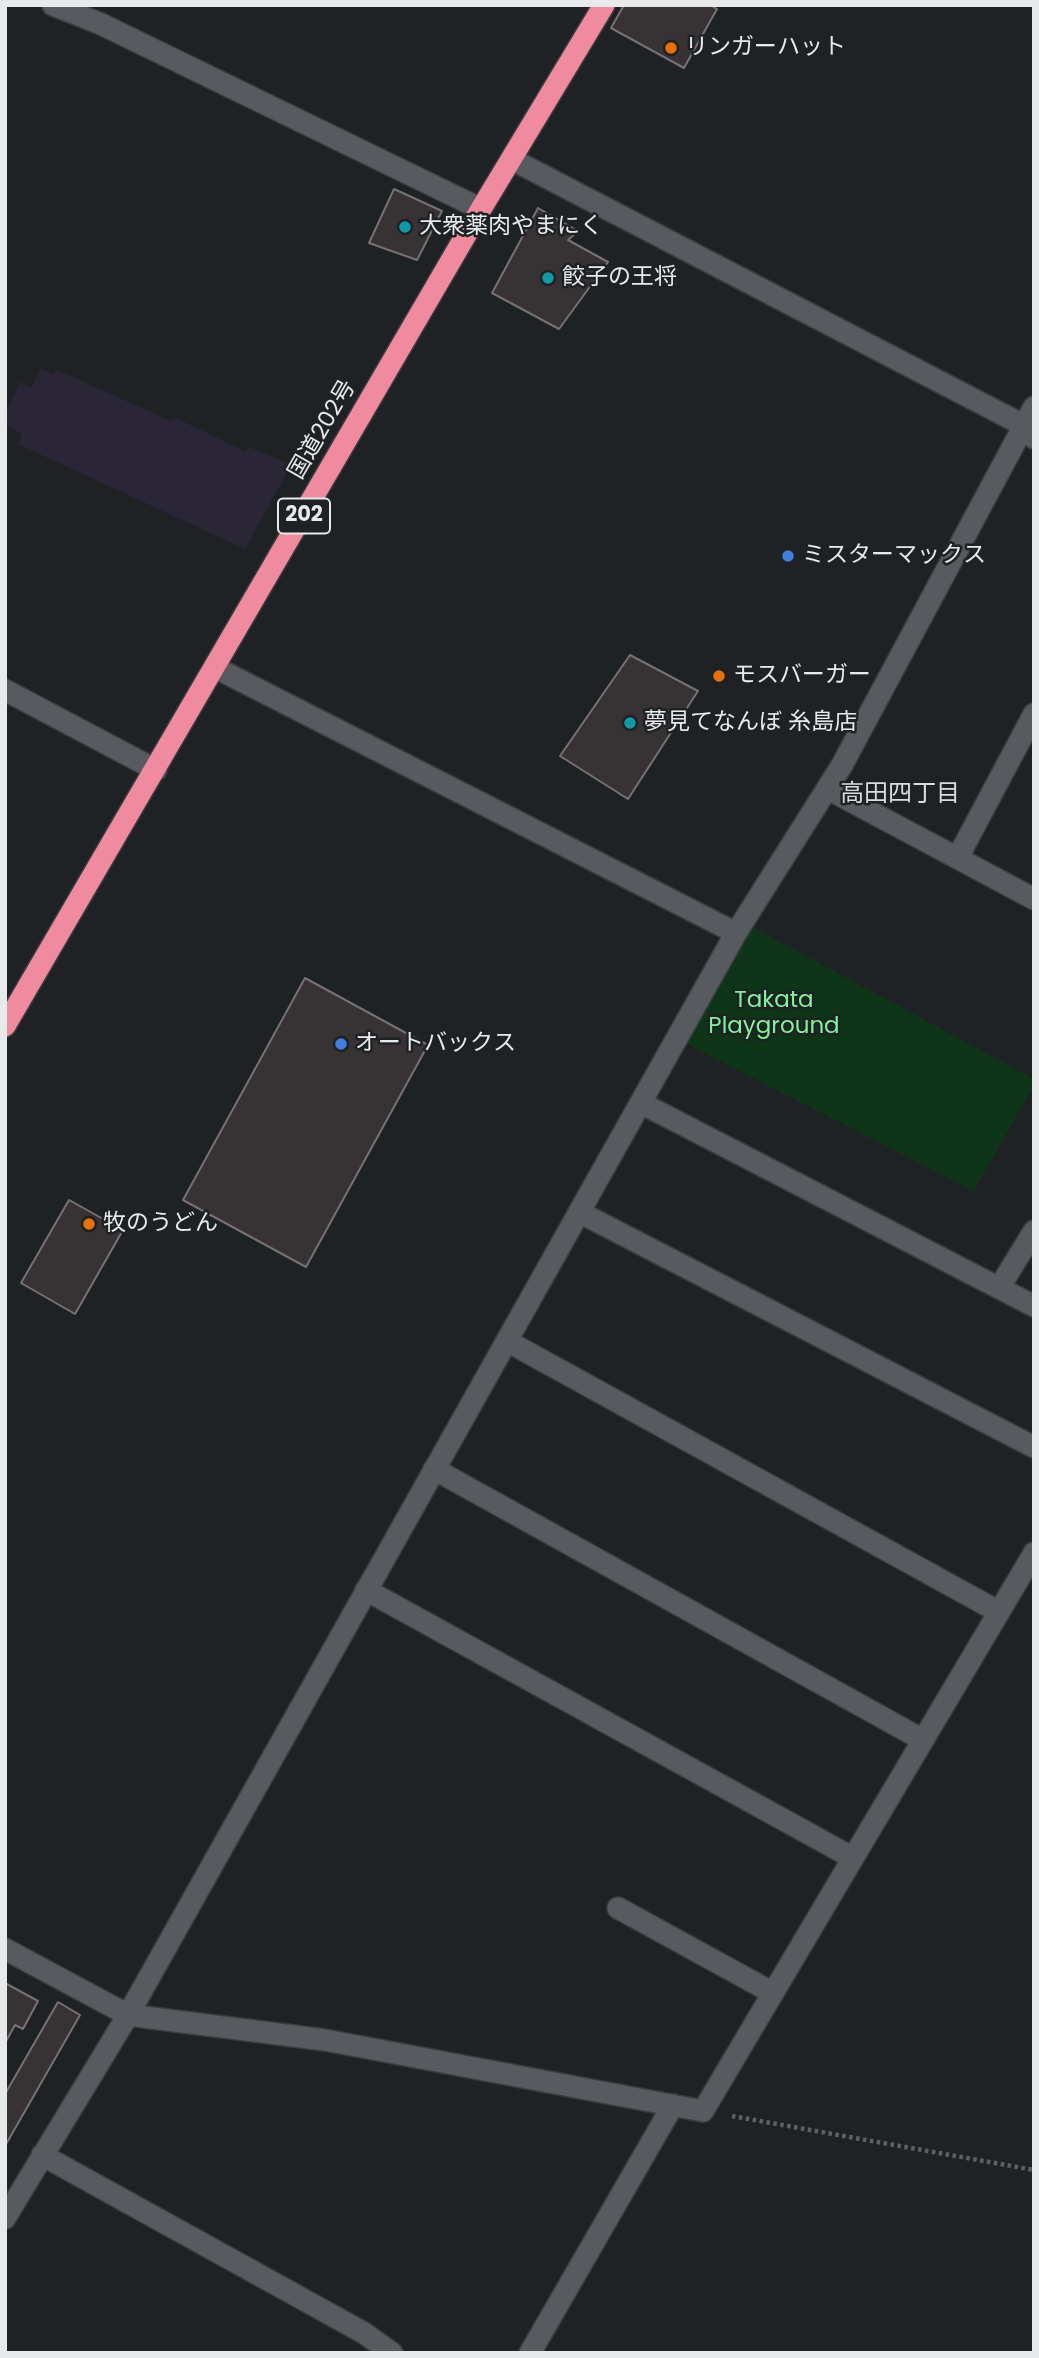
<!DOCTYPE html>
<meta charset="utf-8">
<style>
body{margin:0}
#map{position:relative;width:1039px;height:2358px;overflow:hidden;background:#1f2225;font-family:Poppins,sans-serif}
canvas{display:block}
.frame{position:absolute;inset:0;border:7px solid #e7e9eb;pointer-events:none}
</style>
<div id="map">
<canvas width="1039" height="2358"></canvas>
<div class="frame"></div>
</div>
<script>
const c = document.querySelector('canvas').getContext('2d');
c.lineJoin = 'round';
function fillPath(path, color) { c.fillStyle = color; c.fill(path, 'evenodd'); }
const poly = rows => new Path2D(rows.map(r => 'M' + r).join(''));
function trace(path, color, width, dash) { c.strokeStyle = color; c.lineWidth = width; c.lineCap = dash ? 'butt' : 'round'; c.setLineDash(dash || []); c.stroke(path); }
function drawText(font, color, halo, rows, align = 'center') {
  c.font = font + ' Poppins,"Noto Sans JP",sans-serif'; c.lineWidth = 5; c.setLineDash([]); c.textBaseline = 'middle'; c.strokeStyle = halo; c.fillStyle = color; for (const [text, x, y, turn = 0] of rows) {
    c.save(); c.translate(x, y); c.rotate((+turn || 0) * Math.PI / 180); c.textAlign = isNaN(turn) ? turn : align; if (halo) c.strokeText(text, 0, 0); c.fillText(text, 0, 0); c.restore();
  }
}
fillPath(poly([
 [41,368,53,375,57,370,171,421,176,418,246,452,249,447,291,465,245,549,18,444,22,434,5,425,5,414,20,382,31,388]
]), '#2a2636');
fillPath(poly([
 [743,922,1034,1079,1034,1085,974,1191,677,1039]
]), '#0f3519');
const building = poly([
 [624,5,710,5,717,9,684,68,611,28,624,5],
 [394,189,442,211,417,260,369,243,394,189],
 [538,208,578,231,568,240,608,262,559,329,492,293,538,208],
 [630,655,698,691,628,799,560,756,630,655],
 [305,978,428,1045,306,1267,183,1200,305,978],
 [69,1200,123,1230,75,1314,21,1283,69,1200],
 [5,1983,38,2001,23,2029,15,2025,5,2043,5,1983],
 [58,2002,80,2015,5,2146,5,2094,58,2002]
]);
fillPath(building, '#373233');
trace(building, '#767172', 2);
const minor = poly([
 [53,5,101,24,481,209],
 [513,160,1023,425,1034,438],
 [216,668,736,933],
 [5,690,156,770],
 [828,789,1034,899],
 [958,857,1034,714],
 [641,1103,1034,1306],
 [579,1212,1034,1447],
 [999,1288,1034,1231],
 [507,1341,999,1612],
 [434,1469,923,1740],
 [366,1590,853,1858],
 [618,1908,773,1993],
 [5,1949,128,2015,325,2040,703,2111,1034,1553],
 [42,2155,364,2333,392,2353],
 [5,2218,128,2015,736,933,842,765,1034,407],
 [530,2353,673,2105]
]);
const highway = poly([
 [5,1026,481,209,604,5]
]);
trace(minor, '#3a3c3f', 24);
trace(highway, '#3a3c3f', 24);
trace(poly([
 [732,2116,1034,2170]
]), '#5e6163', 4.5, [3.5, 3.5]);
trace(minor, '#575a5e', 21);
trace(highway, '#f08a9e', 21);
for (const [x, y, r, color] of [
 [671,48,7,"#e8710a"],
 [405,227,7,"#0f9aa8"],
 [548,278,7,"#0f9aa8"],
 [788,556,7,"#3f7fe0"],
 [719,676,7,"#e8710a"],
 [630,723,7,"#0f9aa8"],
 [341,1044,7,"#3f7fe0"],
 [89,1224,7,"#e8710a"]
]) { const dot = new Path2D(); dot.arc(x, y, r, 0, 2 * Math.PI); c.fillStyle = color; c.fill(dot); trace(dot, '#1f2225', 2.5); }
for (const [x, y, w] of [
 [304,516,52]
]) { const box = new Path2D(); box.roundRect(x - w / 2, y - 17.5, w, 35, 5); c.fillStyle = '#1f2225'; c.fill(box); trace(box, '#e7e9eb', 2); }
drawText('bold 21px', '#e7e9eb', null, [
 ["202",304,516]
]);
drawText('23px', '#e7e9eb', '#1f2225', [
 ["リンガーハット",685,48],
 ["大衆薬肉やまにく",419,227],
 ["餃子の王将",562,278],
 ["ミスターマックス",802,556],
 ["モスバーガー",733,676],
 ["夢見てなんぼ 糸島店",644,723],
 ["オートバックス",355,1044],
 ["牧のうどん",103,1224]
], 'left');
drawText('23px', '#e7e9eb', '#1f2225', [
 ["国道202号",323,430,-60]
]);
drawText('23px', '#82f29a', '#1f2225', [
 ["Takata",774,1001],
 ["Playground",774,1027]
]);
drawText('24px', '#d8dbe0', '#1f2225', [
 ["高田四丁目",900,795]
]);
</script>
